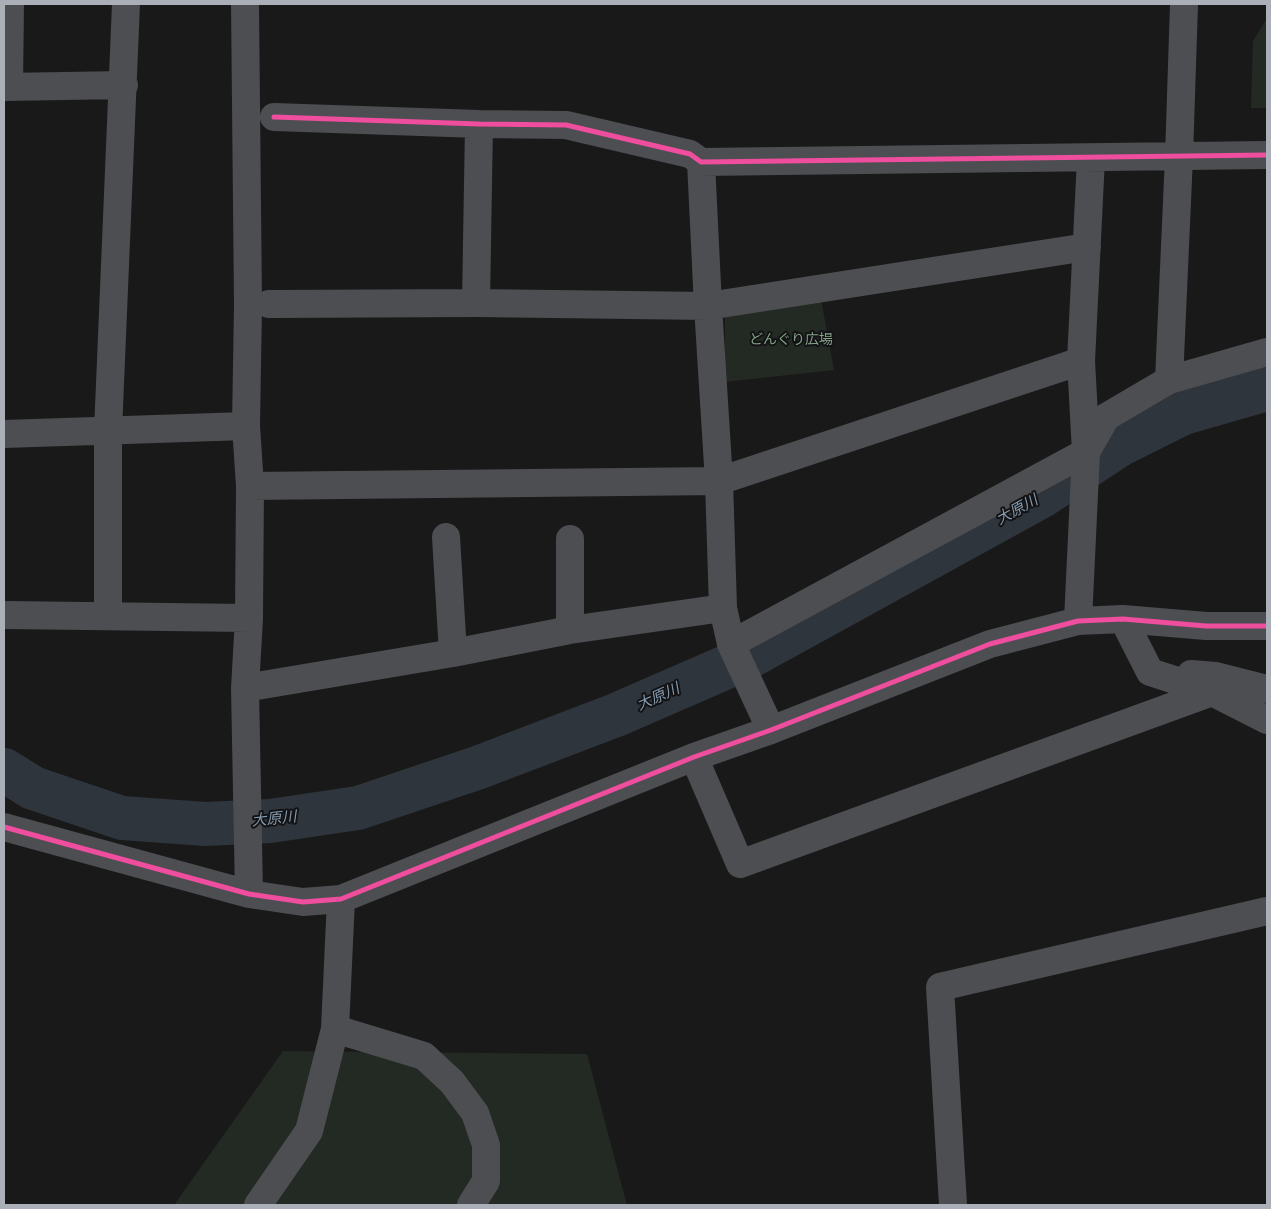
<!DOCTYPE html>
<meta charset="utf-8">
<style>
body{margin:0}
#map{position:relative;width:1271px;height:1209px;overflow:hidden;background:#191919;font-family:Inter,sans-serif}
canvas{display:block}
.frame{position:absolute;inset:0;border:5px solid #abafb8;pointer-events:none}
</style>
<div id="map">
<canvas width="1271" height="1209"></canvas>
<div class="frame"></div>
</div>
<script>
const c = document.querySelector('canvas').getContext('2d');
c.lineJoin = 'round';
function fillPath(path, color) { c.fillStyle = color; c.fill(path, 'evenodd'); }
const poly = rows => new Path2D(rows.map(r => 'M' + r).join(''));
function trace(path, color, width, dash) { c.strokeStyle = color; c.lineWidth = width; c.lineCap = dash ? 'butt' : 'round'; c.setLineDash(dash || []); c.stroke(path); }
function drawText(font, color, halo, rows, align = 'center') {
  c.font = font + ' Inter,"Noto Sans JP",sans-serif'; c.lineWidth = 4; c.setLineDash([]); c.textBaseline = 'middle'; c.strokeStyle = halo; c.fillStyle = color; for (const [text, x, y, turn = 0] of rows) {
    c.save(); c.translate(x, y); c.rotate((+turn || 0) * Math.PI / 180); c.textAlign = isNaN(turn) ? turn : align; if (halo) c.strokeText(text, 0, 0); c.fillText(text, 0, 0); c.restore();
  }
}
fillPath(poly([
 [1267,18,1267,108,1251,108,1253,41],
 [821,299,834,370,725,382,725,314],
 [283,1051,587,1054,627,1205,174,1205]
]), '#232923');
trace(poly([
 [4,770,33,788,122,818,205,824,270,821,358,808,477,768,616,715,747,658,1040,497,1119,445,1183,413,1267,389]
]), '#2f353c', 44);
trace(poly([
 [245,4,248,305,246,426,250,486,249,618,245,688,249,894],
 [4,87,124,85],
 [9,87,10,4],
 [274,117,479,124,566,125,690,154,701,162,1267,155],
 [701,162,708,306,719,481,723,608,731,644,771,730],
 [476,303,479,124],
 [269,304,476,303,708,306,1087,247],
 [1169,380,1179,157,1184,4],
 [4,434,246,426],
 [250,486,719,481,1081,361],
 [446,537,453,653],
 [4,615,249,618],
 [108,616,108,431,126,4],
 [1123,619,1150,672,1212,692,1267,720],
 [1078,621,1086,452,1081,361,1091,158],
 [570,630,570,539],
 [731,644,1086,452,1106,417,1169,380,1267,352],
 [1191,674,1216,676,1267,689],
 [245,688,453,653,570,630,723,608],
 [694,757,740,864,1212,692],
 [4,827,249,894,303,902,341,899,694,757,771,730,990,644,1078,621,1123,619,1206,626,1267,626],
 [335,1029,424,1056,452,1082,475,1113,486,1145,486,1181,471,1205],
 [258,1205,309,1131,335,1029,341,899],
 [953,1205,940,987,1267,911]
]), '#4d4e51', 28);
trace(poly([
 [274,117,479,124,566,125,690,154,701,162,1267,155],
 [4,827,249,894,303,902,341,899,694,757,771,730,990,644,1078,621,1123,619,1206,626,1267,626]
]), '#ef4d9e', 5);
drawText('14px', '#84a286', '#131315', [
 ["どんぐり広場",791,340]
]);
drawText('italic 15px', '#859bb0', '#131315', [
 ["大原川",1017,510,-29],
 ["大原川",658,697,-24],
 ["大原川",274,819,-6]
]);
</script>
